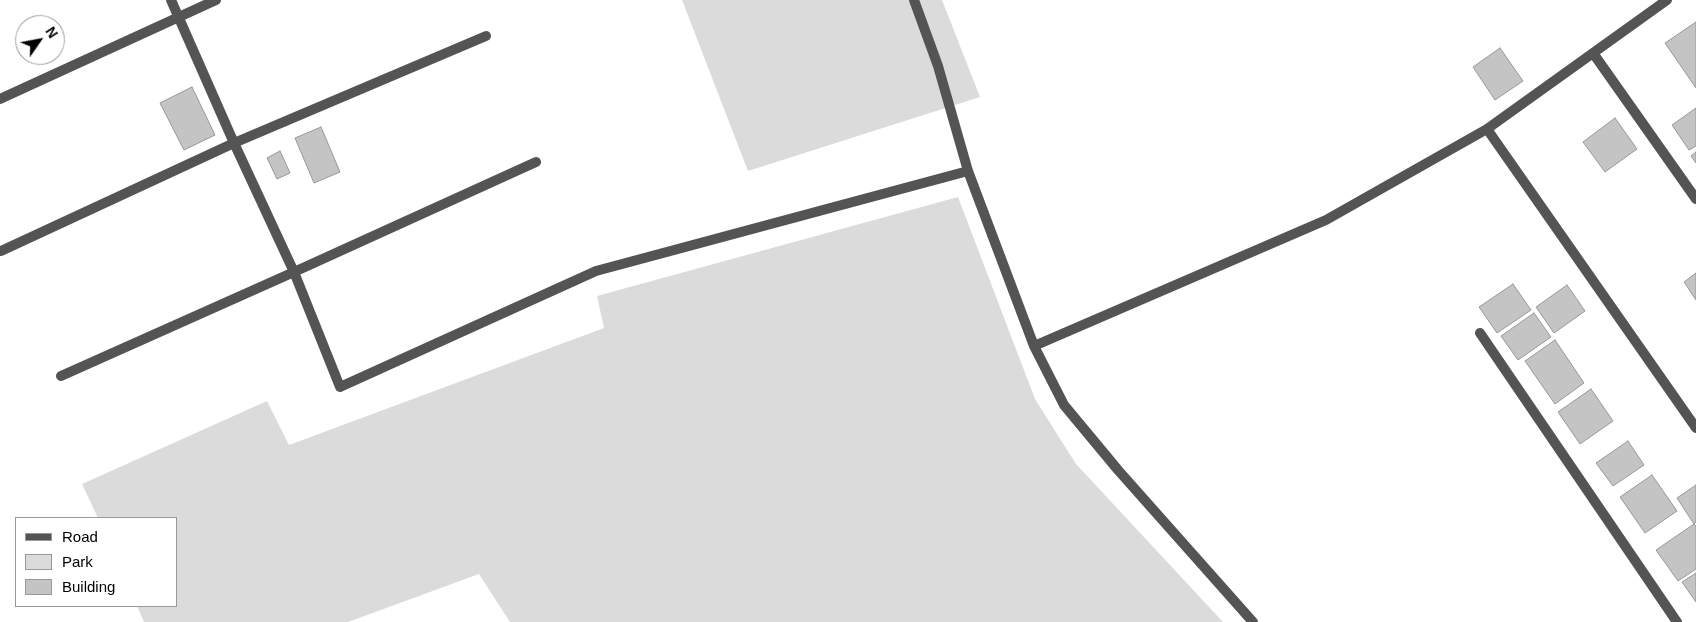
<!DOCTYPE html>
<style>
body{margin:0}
#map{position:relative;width:1696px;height:622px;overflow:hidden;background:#fff;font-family:Helvetica,sans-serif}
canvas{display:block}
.legend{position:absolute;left:15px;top:517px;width:162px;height:90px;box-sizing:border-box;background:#fff;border:1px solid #999;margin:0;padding:6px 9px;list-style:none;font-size:15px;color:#000}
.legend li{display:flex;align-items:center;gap:10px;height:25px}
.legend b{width:25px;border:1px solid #999}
.north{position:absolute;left:15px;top:15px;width:50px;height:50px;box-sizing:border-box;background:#fff;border:1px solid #999;border-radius:50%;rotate:57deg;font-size:14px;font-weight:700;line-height:20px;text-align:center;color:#000}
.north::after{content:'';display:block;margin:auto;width:18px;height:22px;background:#000;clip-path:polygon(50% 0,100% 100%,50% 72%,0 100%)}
</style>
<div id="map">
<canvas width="1696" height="622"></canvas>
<ul class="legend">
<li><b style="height:6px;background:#545454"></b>Road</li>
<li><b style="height:14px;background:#dbdbdb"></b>Park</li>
<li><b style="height:14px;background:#c4c4c4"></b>Building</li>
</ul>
<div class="north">N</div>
</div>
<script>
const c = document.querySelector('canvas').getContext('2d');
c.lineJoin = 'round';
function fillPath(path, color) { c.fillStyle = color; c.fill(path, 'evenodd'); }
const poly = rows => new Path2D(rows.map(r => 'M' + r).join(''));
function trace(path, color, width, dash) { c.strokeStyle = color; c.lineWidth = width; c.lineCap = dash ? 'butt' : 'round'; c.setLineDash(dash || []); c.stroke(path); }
fillPath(poly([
 [682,0,942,0,980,97,748,171],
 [958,197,1035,399,1076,464,1223,622,510,622,479,574,348,622,144,622,137,606,176,606,176,518,98,518,82,484,267,401,289,445,604,328,597,296]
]), '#dbdbdb');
const building = poly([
 [1696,22,1696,88,1665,43,1696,22],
 [1500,48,1523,81,1495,100,1473,67,1500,48],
 [192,87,215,135,184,150,160,103,192,87],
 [1696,108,1696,146,1689,150,1672,125,1696,108],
 [1615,118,1637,149,1605,172,1583,142,1615,118],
 [321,127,340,172,314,183,295,138,321,127],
 [280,151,290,173,277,179,267,158,280,151],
 [1696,152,1696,163,1691,156,1696,152],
 [1696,273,1696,300,1684,282,1696,273],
 [1513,284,1531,310,1497,333,1479,307,1513,284],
 [1567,285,1585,311,1554,333,1536,307,1567,285],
 [1534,313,1551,337,1518,360,1501,336,1534,313],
 [1555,340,1584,383,1555,404,1525,361,1555,340],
 [1591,389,1613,421,1580,444,1558,412,1591,389],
 [1628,441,1644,465,1613,486,1596,463,1628,441],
 [1652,475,1677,511,1645,533,1620,497,1652,475],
 [1696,485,1696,522,1694,524,1677,498,1696,485],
 [1694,524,1696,526,1696,569,1678,581,1656,550,1694,524],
 [1696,573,1696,602,1682,582,1696,573]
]);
fillPath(building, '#c4c4c4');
trace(building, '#989898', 1);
trace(poly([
 [171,0,234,143,294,272,340,387,596,271,968,171],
 [914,0,938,66,968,171,1034,346,1064,405,1118,470,1253,622],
 [1667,0,1487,129,1696,428],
 [1593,53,1696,199],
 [0,99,216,0],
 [1,251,234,143,486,36],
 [1480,333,1677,622],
 [1034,346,1326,220,1487,129],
 [61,376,294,272,536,162]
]), '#545454', 10);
</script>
